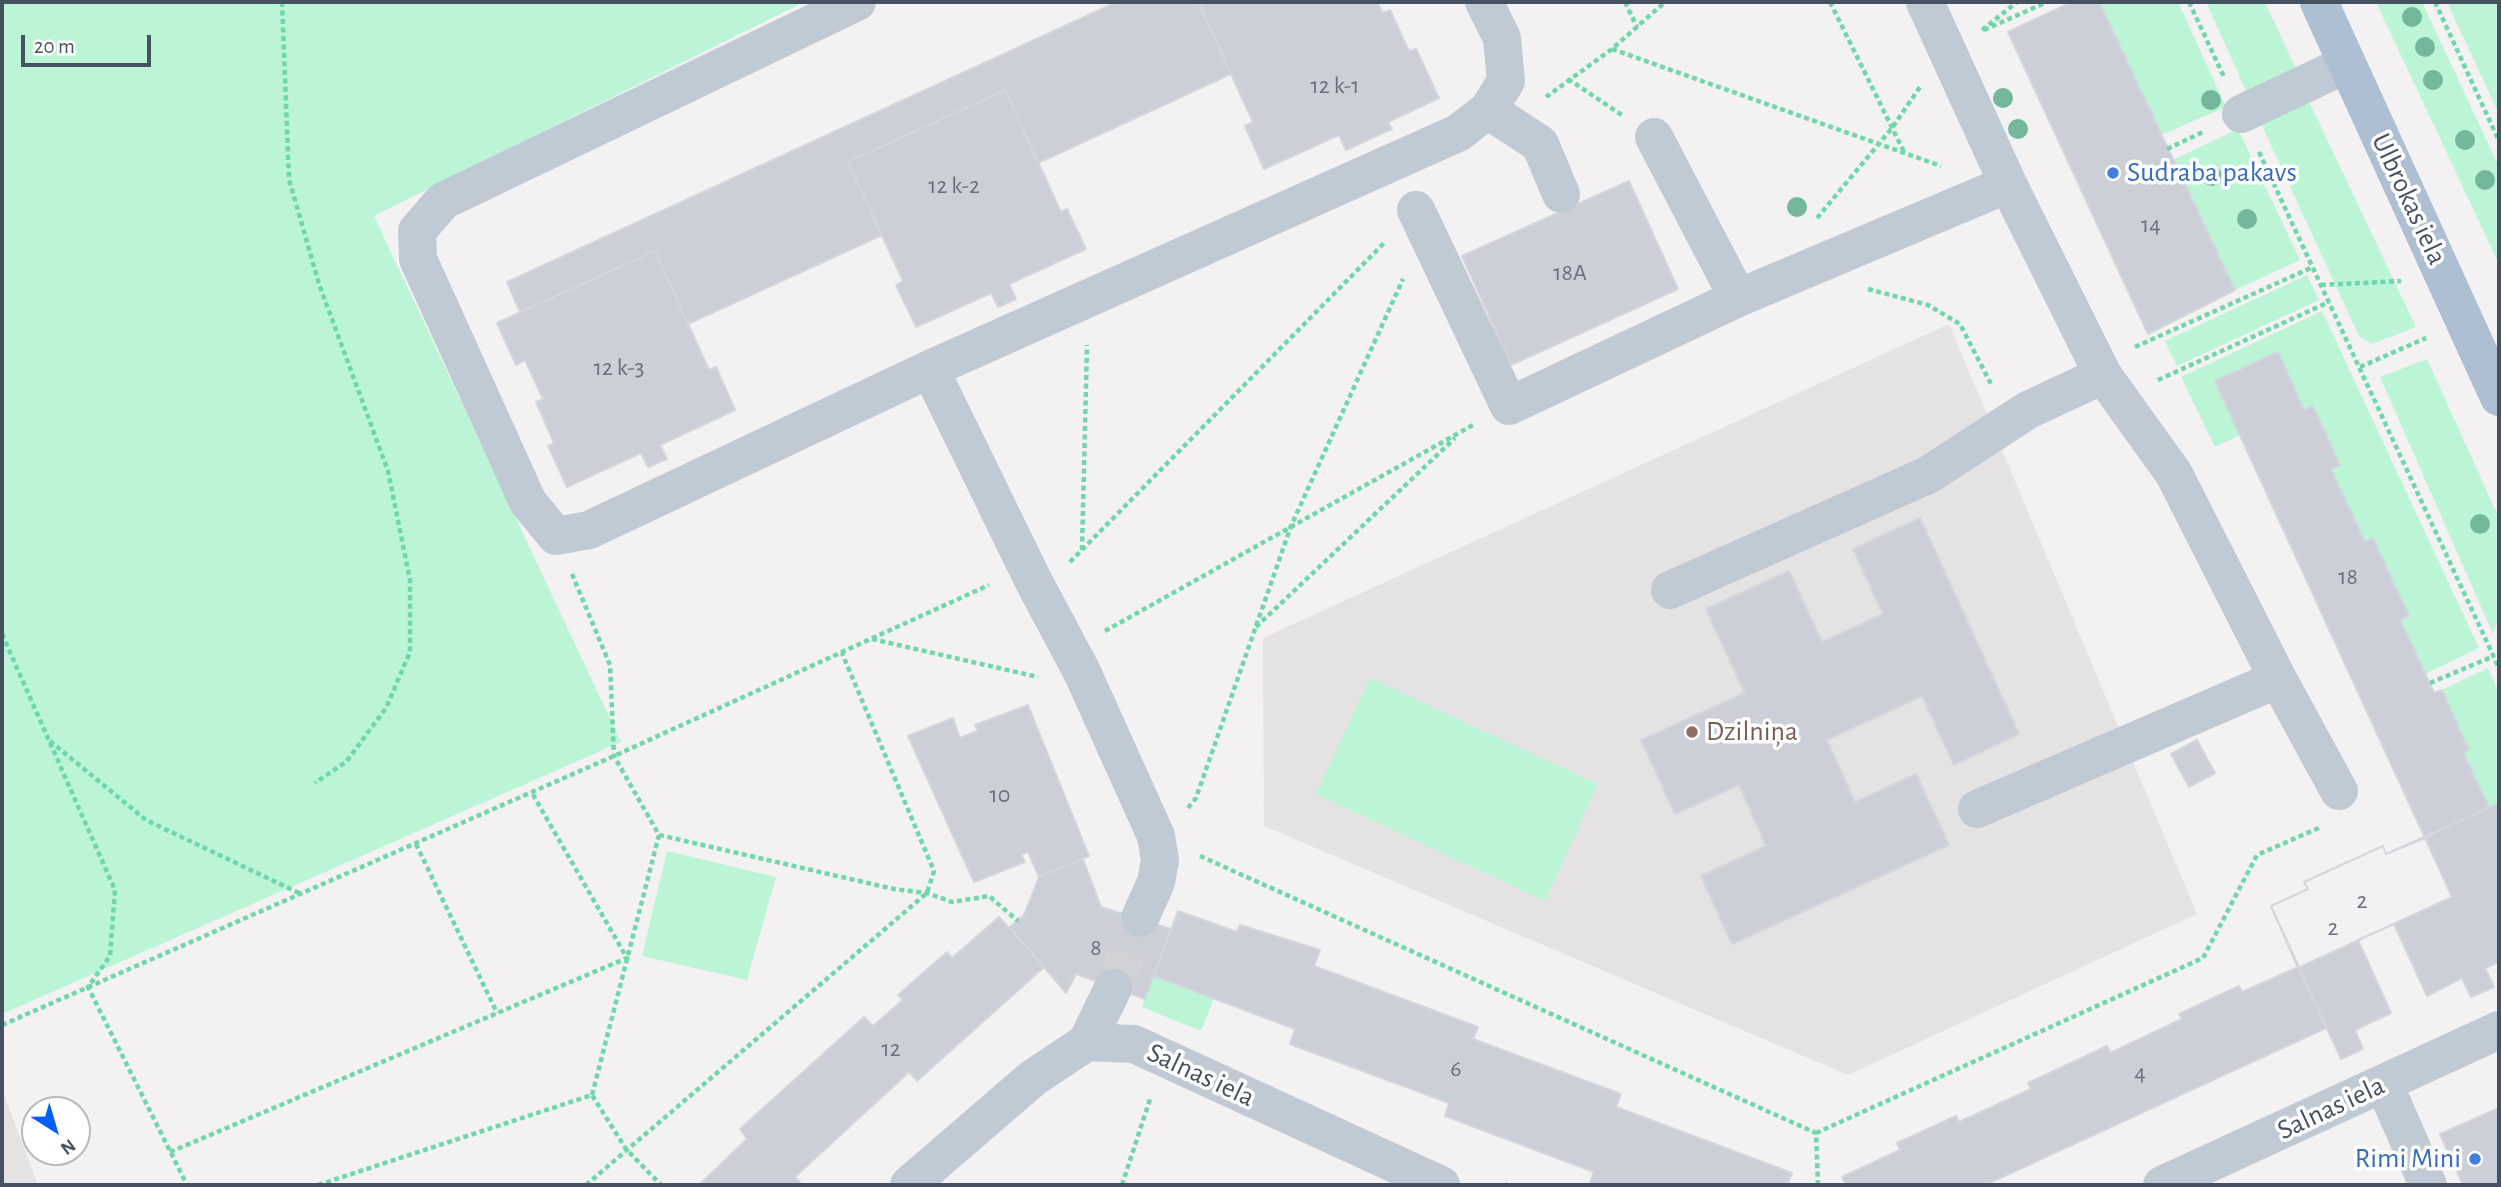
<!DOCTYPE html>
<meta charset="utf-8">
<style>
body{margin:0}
#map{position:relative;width:2501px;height:1187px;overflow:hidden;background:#f3f1f1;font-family:"Alegreya Sans",sans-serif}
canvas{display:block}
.frame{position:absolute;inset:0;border:4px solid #465261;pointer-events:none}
.north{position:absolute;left:21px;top:1096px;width:70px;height:70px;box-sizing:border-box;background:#fff;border:2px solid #b5bac0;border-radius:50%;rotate:143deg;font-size:19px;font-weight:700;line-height:28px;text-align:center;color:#465261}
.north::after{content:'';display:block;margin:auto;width:24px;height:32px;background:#035efb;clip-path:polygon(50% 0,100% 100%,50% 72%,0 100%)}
.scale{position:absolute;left:21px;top:35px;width:130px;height:32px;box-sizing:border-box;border:4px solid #465261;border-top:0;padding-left:9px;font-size:21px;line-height:24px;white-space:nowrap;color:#465261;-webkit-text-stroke:5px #fff;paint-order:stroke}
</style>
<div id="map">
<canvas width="2501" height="1187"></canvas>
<div class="frame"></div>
<div class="north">N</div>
<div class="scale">20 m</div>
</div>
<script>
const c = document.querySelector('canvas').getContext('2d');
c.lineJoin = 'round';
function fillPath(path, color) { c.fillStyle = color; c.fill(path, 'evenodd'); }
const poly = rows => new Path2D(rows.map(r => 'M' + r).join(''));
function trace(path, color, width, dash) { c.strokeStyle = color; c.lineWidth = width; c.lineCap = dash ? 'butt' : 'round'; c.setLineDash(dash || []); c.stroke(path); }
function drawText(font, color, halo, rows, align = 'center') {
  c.font = font + ' "Alegreya Sans",sans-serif'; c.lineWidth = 7; c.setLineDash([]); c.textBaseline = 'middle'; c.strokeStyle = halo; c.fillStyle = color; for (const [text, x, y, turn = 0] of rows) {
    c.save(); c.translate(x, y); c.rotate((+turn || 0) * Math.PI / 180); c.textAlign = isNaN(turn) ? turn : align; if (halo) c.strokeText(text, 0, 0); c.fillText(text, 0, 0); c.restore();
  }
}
fillPath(poly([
 [1949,324,2197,914,1848,1075,1264,826,1263,638],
 [2,1089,38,1185,2,1185]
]), '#e5e2e3');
fillPath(poly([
 [2,2,804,2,374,216,621,742,2,1014],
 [2099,2,2178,2,2226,107,2161,135],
 [2206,2,2265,2,2297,71,2249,97],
 [2376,2,2422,2,2499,167,2499,264],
 [2447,2,2499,2,2499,114],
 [2306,95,2416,327,2372,344,2359,336,2258,117],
 [2238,129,2300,260,2235,290,2173,160],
 [2307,275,2319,300,2177,366,2165,341],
 [2322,311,2479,648,2425,674,2400,619,2408,616,2373,539,2365,542,2278,352,2215,381,2240,435,2215,447,2181,377],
 [2427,359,2499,518,2499,617,2493,634,2380,377],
 [2488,668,2499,693,2499,803,2489,807,2463,752,2469,749,2442,690],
 [1370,678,1598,784,1545,901,1316,794],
 [667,851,776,877,747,980,642,956],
 [1154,976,1214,998,1201,1031,1142,1007]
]), '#bbf5d6');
const building = poly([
 [1117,2,1199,2,1231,74,1038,163,1005,90,848,162,882,235,688,324,655,251,520,312,507,282,1117,2],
 [1198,2,1377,2,1383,13,1390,10,1409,51,1416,49,1439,98,1388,122,1392,129,1346,150,1339,135,1264,169,1245,126,1253,122,1198,2],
 [2072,2,2099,2,2235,290,2148,334,2008,32,2072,2],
 [1005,90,1061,212,1067,209,1086,249,1009,284,1016,299,998,307,991,293,916,327,896,285,903,281,848,162,1005,90],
 [1629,181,1678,289,1511,365,1462,256,1629,181],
 [655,251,709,370,716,367,735,410,660,445,667,459,648,467,641,453,567,487,548,446,554,443,536,402,543,399,525,360,516,365,497,323,655,251],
 [2278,352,2304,410,2313,406,2340,465,2331,469,2365,542,2373,538,2409,616,2400,619,2434,693,2442,690,2469,750,2463,752,2489,807,2425,838,2215,381,2278,352],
 [1920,518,2019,734,1954,765,1922,696,1827,740,1855,802,1916,774,1949,845,1732,944,1701,876,1766,846,1739,785,1675,814,1641,740,1745,693,1706,609,1789,571,1822,642,1883,614,1853,549,1920,518],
 [1028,705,1089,856,1039,877,1028,852,1021,855,1025,862,974,882,908,736,953,718,960,738,978,731,975,725,1028,705],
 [2197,740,2215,773,2189,787,2171,754,2197,740],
 [2499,803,2499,962,2485,968,2494,987,2471,997,2462,978,2427,996,2394,924,2358,940,2391,1013,2355,1030,2363,1049,2341,1059,2271,906,2308,889,2304,882,2383,846,2386,854,2499,803],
 [2425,838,2452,897,2298,968,2271,906,2308,889,2304,882,2383,846,2386,854,2425,838],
 [1083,859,1101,907,1171,929,1145,999,1076,974,1066,993,1010,927,1024,915,1039,877,1083,859],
 [1178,911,1237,932,1240,925,1320,950,1314,966,1478,1027,1473,1039,1621,1094,1616,1107,1792,1173,1787,1185,1589,1185,1594,1172,1445,1116,1449,1103,1290,1044,1295,1029,1154,976,1178,911],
 [999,917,1044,967,917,1081,909,1072,795,1177,802,1185,699,1185,747,1139,740,1129,864,1017,873,1026,903,1000,898,995,947,952,952,958,999,917],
 [2298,967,2326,1028,1985,1185,1846,1185,1842,1177,1900,1150,1897,1143,1956,1116,1959,1122,2031,1089,2028,1083,2107,1046,2110,1053,2182,1019,2179,1014,2239,986,2242,992,2298,967],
 [2499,1108,2499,1185,2463,1185,2440,1134,2499,1108]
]);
fillPath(building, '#cccfd7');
trace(building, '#d4d6dd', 2);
trace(poly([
 [1113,988,1140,918]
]), '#d0d1d4', 38, [38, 19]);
trace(poly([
 [282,2,289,179,319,284,388,471,410,580,410,652,386,708,346,762,315,783],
 [1625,2,1637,27],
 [1830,2,1904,152],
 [2189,2,2224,77],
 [2435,2,2499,141],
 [1982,30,2017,2],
 [1984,30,2047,2],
 [1612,49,1941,166],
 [1568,79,1622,115],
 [1546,97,1612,49,1665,2],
 [2167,149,2205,131],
 [2259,152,2499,668],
 [1817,218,1892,128,1920,87],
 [2321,285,2401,281],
 [1868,289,1928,305,1960,324,1992,386],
 [2135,347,2313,267],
 [2360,367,2426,338],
 [2158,380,2329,302],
 [1082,550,1087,345],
 [1070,562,1386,241],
 [572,574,610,665,614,756,659,835,592,1095],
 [1256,627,1455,438],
 [1105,631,1473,425],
 [2,634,115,890,110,956,88,987,187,1185],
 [872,639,1038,677],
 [2430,683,2494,656],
 [50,741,146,820,301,894],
 [1188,808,1196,798,1291,526,1403,279],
 [659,835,894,889,927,893,952,902,989,896,1018,921],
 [416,844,497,1013],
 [1200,856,1816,1133,1818,1185],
 [2,1025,614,756,989,585],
 [1816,1133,2203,958,2257,855,2321,827],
 [170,1152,627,958,532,793],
 [2100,1184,2101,1185],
 [318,1185,592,1095,626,1149,661,1185],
 [586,1185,927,893,934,871,842,653],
 [1122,1185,1151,1096],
 [1507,1185,1508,1183]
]), '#6fd7ab', 4.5, [5, 3.5]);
trace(poly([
 [857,2,443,201,417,231,418,259,528,502,556,536,589,530,930,369,1458,133,1488,110,1506,81,1502,38,1484,2],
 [1925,2,2008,184,2103,375,2174,474,2278,679,2339,791],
 [1488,110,1540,144,1561,194],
 [2241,114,2347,64],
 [1654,137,1738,298],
 [1416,210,1509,406,1738,298,2008,184],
 [930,369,1034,582,1082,672,1156,836,1160,860,1156,882,1140,918],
 [1670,590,1928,475,2028,410,2103,375],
 [1977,809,2278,679],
 [1087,1042,1113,988],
 [2384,1084,2428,1185],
 [909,1185,1033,1078,1087,1042,1134,1044,1441,1185],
 [2162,1185,2499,1030]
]), '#c0cad4', 38);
trace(poly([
 [2319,2,2499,397]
]), '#aebed3', 38);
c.fillStyle = '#74b79a';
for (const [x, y] of [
 [2412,17],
 [2425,47],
 [2433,80],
 [2003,98],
 [2211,100],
 [2018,129],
 [2465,140],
 [2212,176],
 [2485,180],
 [1797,207],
 [2247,219],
 [2480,524]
]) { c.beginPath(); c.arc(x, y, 10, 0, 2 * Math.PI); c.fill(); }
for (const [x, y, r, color] of [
 [2113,173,7,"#3f7fe0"],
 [1692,732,7,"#8d6e63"],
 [2475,1159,7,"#3f7fe0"]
]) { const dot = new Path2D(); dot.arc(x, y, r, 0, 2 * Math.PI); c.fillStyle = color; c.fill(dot); trace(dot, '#fff', 2.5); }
drawText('24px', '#68717e', null, [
 ["12 k-1",1335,86],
 ["12 k-2",954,186],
 ["14",2151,225],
 ["18A",1570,273],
 ["12 k-3",619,368],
 ["18",2348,577],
 ["10",1000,795],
 ["2",2362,901],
 ["2",2333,928],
 ["8",1096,948],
 ["12",891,1049],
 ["6",1456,1069],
 ["4",2140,1073]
]);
drawText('28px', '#366cbe', '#fff', [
 ["Sudraba pakavs",2127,173],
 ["Rimi Mini",2461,1159,"right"]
], 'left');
drawText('28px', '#465261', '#fff', [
 ["Ulbrokas iela",2409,199,65],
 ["Salnas iela",1201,1075,25],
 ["Salnas iela",2331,1108,-25]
]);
drawText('28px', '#785e54', '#fff', [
 ["Dzilniņa",1706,732]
], 'left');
</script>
